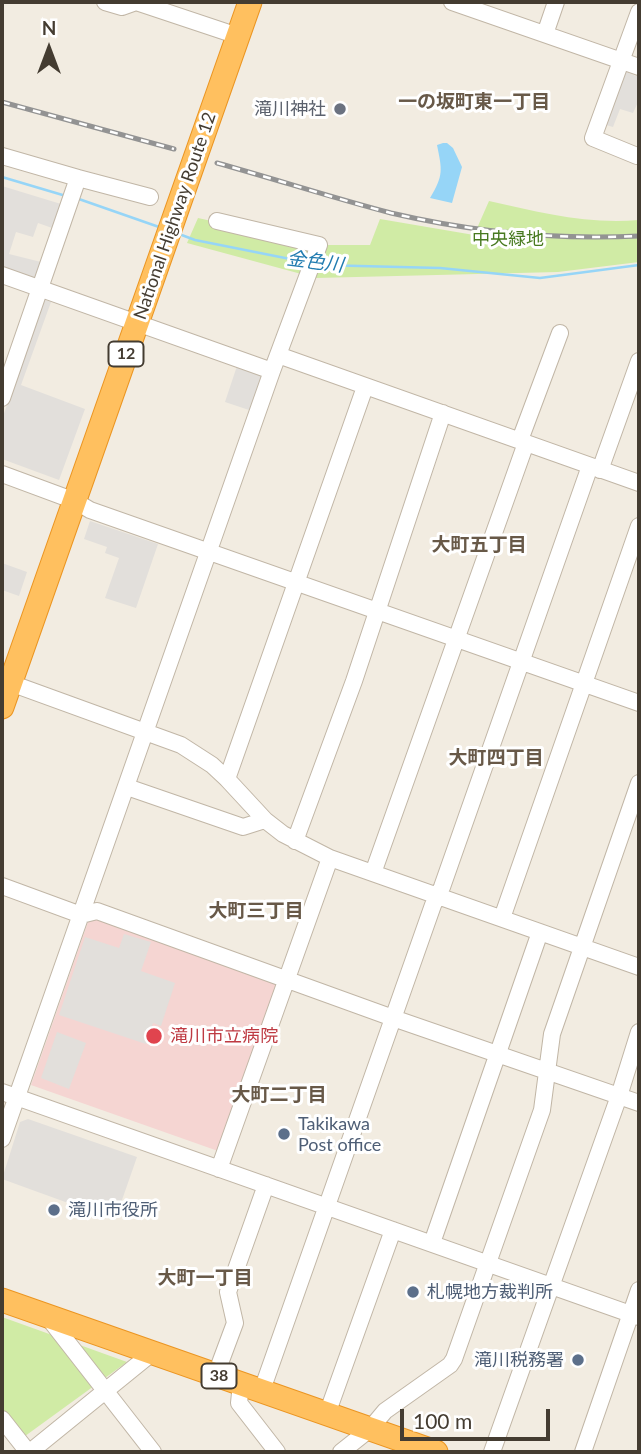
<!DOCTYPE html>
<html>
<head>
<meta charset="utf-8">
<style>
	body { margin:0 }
	#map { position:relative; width:641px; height:1454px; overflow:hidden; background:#f2ece1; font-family:Lato,sans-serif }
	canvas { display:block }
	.frame { position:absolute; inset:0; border:4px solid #443c31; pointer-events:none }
	.north { position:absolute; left:14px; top:14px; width:70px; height:70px; -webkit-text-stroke:5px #fff; paint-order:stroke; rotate:0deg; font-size:19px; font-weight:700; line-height:28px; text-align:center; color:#443c31 }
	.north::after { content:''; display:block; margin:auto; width:24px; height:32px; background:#443c31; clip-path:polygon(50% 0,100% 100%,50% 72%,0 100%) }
	.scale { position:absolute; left:400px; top:1409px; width:150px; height:32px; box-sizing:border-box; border:4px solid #443c31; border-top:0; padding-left:9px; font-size:21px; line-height:24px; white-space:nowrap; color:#443c31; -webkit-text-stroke:5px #fff; paint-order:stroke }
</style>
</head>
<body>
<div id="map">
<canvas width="641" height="1454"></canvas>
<div class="frame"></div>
<div class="north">N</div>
<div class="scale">100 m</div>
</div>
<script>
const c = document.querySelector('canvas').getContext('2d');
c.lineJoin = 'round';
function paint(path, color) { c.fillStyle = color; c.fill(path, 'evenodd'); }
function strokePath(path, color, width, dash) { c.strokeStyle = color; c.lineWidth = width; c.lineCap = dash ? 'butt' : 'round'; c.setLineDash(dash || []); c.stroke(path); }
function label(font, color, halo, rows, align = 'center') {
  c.font = font + ' Lato,"Noto Sans JP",sans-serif'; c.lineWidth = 6; c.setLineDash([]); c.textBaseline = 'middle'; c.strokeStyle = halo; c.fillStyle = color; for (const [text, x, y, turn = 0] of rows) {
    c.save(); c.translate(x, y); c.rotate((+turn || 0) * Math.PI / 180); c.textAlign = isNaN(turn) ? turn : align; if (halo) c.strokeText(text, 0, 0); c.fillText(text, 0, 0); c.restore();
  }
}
const medical = new Path2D(`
	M 94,917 L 274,983 L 277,987 L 218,1151 L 31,1085 L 89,919 Z`);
const green = new Path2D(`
	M 489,201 C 538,212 589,225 639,220 L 639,262 L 558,272 L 316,278 L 187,243 L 198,218 L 319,245 L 370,245 L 380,219 L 474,235 Z
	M 2,1317 L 127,1362 L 21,1439 L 2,1414 Z`);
const parking = new Path2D(`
	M 626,72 L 639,77 L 639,100 L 633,113 L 620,109 L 613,127 L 606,125 Z
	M 2,186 L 61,204 L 55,229 L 38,223 L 33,237 L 16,232 L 9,254 L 41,262 L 35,278 L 2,267 Z
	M 45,300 L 51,302 L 21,385 L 85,409 L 59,480 L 2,459 L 2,419 Z
	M 237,366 L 264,376 L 252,411 L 225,402 Z
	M 90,521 L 158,544 L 136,608 L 105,598 L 119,558 L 105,553 L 107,547 L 84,539 Z
	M 2,563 L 27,572 L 19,596 L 2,590 Z
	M 124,934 L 151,942 L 141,971 L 175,983 L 161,1026 L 153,1023 L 146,1044 L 59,1015 L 85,937 L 119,948 Z
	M 57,1032 L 86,1043 L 69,1089 L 41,1078 Z
	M 28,1119 L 137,1157 L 115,1220 L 2,1179 L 20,1122 Z`);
const water = new Path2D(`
	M 443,143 L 447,143 L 453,148 L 462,167 L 452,203 L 430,198 C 444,175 442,170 437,145 Z`);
const stream = new Path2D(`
	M 2,177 L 66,196
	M 76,198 L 159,227
	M 179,234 L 195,240 L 305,262
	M 319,265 L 440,268 L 540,278 L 639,265`);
const minor = new Path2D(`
	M 105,2 L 122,7 L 136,2 L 238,36
	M 452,2 L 639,67
	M 545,34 L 556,2
	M 2,156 L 78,178 L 2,398
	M 637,156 L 593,138 L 639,12
	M 78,178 L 150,197
	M 2,275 L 272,371
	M 278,355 L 639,483
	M 520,440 L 560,333
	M 600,470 L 639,361
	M 2,474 L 75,501 L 90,510 L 639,703
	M 2,680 L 181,745 L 212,765 L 227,779 L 265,820 L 283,834 L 330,858 L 639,967
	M 227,779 L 365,387
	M 127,787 L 243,827 L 265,820
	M 295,841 L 354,681 L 443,413
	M 373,873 L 526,443
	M 2,886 L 81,915 L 97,911 L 393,1018 L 639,1103
	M 502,918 L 639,526
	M 2,1092 L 639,1317
	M 2,1139 L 272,371 L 319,245 L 217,221
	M 219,1169 L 330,858
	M 432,1243 L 540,932
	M 47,1316 L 153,1452
	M 216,1374 L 235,1323 L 228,1292 L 266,1185
	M 241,1383 L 239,1403 L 277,1452
	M 262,1390 L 433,905 L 442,887 L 590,466
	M 327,1414 L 393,1230
	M 2,1419 L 28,1452
	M 30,1452 L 152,1353
	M 341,1452 L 370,1429 L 385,1411 L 450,1365 L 454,1359 L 542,1110 L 552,1034 L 639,783
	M 492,1452 L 619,1096 L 639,1032
	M 583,1452 L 639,1290`);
const highway = new Path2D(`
	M 2,707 L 250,2
	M 2,1300 L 436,1452`);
const rail = new Path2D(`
	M 2,102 L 174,149
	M 217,163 C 275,179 333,198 391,213 C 472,232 556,240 639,236`);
const markers = [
	[340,109,7,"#6b7280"],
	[154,1036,9,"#e0444e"],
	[284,1134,7,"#5c6f8a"],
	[54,1210,7,"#5c6f8a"],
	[413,1292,7,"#5c6f8a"],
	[578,1360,7,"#5c6f8a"]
];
const shields = [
	[126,354,35],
	[219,1376,35]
];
const shieldNames = [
	["12",126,354],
	["38",219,1376]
];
const worshipNames = [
	["滝川神社",326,109]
];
const streetNames = [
	["National Highway Route 12",175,216,-71]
];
const parkNames = [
	["中央緑地",508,239]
];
const healthNames = [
	["滝川市立病院",170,1036]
];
const serviceNames = [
	["Takikawa",298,1124],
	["Post office",298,1145],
	["滝川市役所",68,1210],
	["札幌地方裁判所",427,1292],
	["滝川税務署",564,1360,"right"]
];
const neighbourhoodNames = [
	["一の坂町東一丁目",474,102],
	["大町五丁目",479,545],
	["大町四丁目",496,758],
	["大町三丁目",256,911],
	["大町二丁目",279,1095],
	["大町一丁目",205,1278]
];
const waterNames = [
	["金色川",315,262,7]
];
paint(medical, '#f5d5d2');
paint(green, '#d0eba5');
paint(parking, '#e2dfdb');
paint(water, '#96d5f7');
strokePath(stream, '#96d5f7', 2.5);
strokePath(minor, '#c1b6a6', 18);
strokePath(highway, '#eb9522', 25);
strokePath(minor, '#fff', 16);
strokePath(highway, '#ffc05f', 23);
strokePath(rail, '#939393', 5);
strokePath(rail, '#fff', 2.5, [8]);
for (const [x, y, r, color] of markers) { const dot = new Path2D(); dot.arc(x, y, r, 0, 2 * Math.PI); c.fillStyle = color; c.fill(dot); strokePath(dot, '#fff', 2.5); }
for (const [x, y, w] of shields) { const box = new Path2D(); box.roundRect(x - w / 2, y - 12.5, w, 25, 5); c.fillStyle = '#fff'; c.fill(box); strokePath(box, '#443c31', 2); }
label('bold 16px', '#443c31', null, shieldNames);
label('18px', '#5b616d', '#fff', worshipNames, 'right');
label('18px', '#443c31', '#fff', streetNames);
label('18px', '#487a20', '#fff', parkNames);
label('18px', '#be3a42', '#fff', healthNames, 'left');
label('18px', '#4e5e75', '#fff', serviceNames, 'left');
label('bold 19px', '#685948', '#fff', neighbourhoodNames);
label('italic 19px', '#217cb0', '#fff', waterNames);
</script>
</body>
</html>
